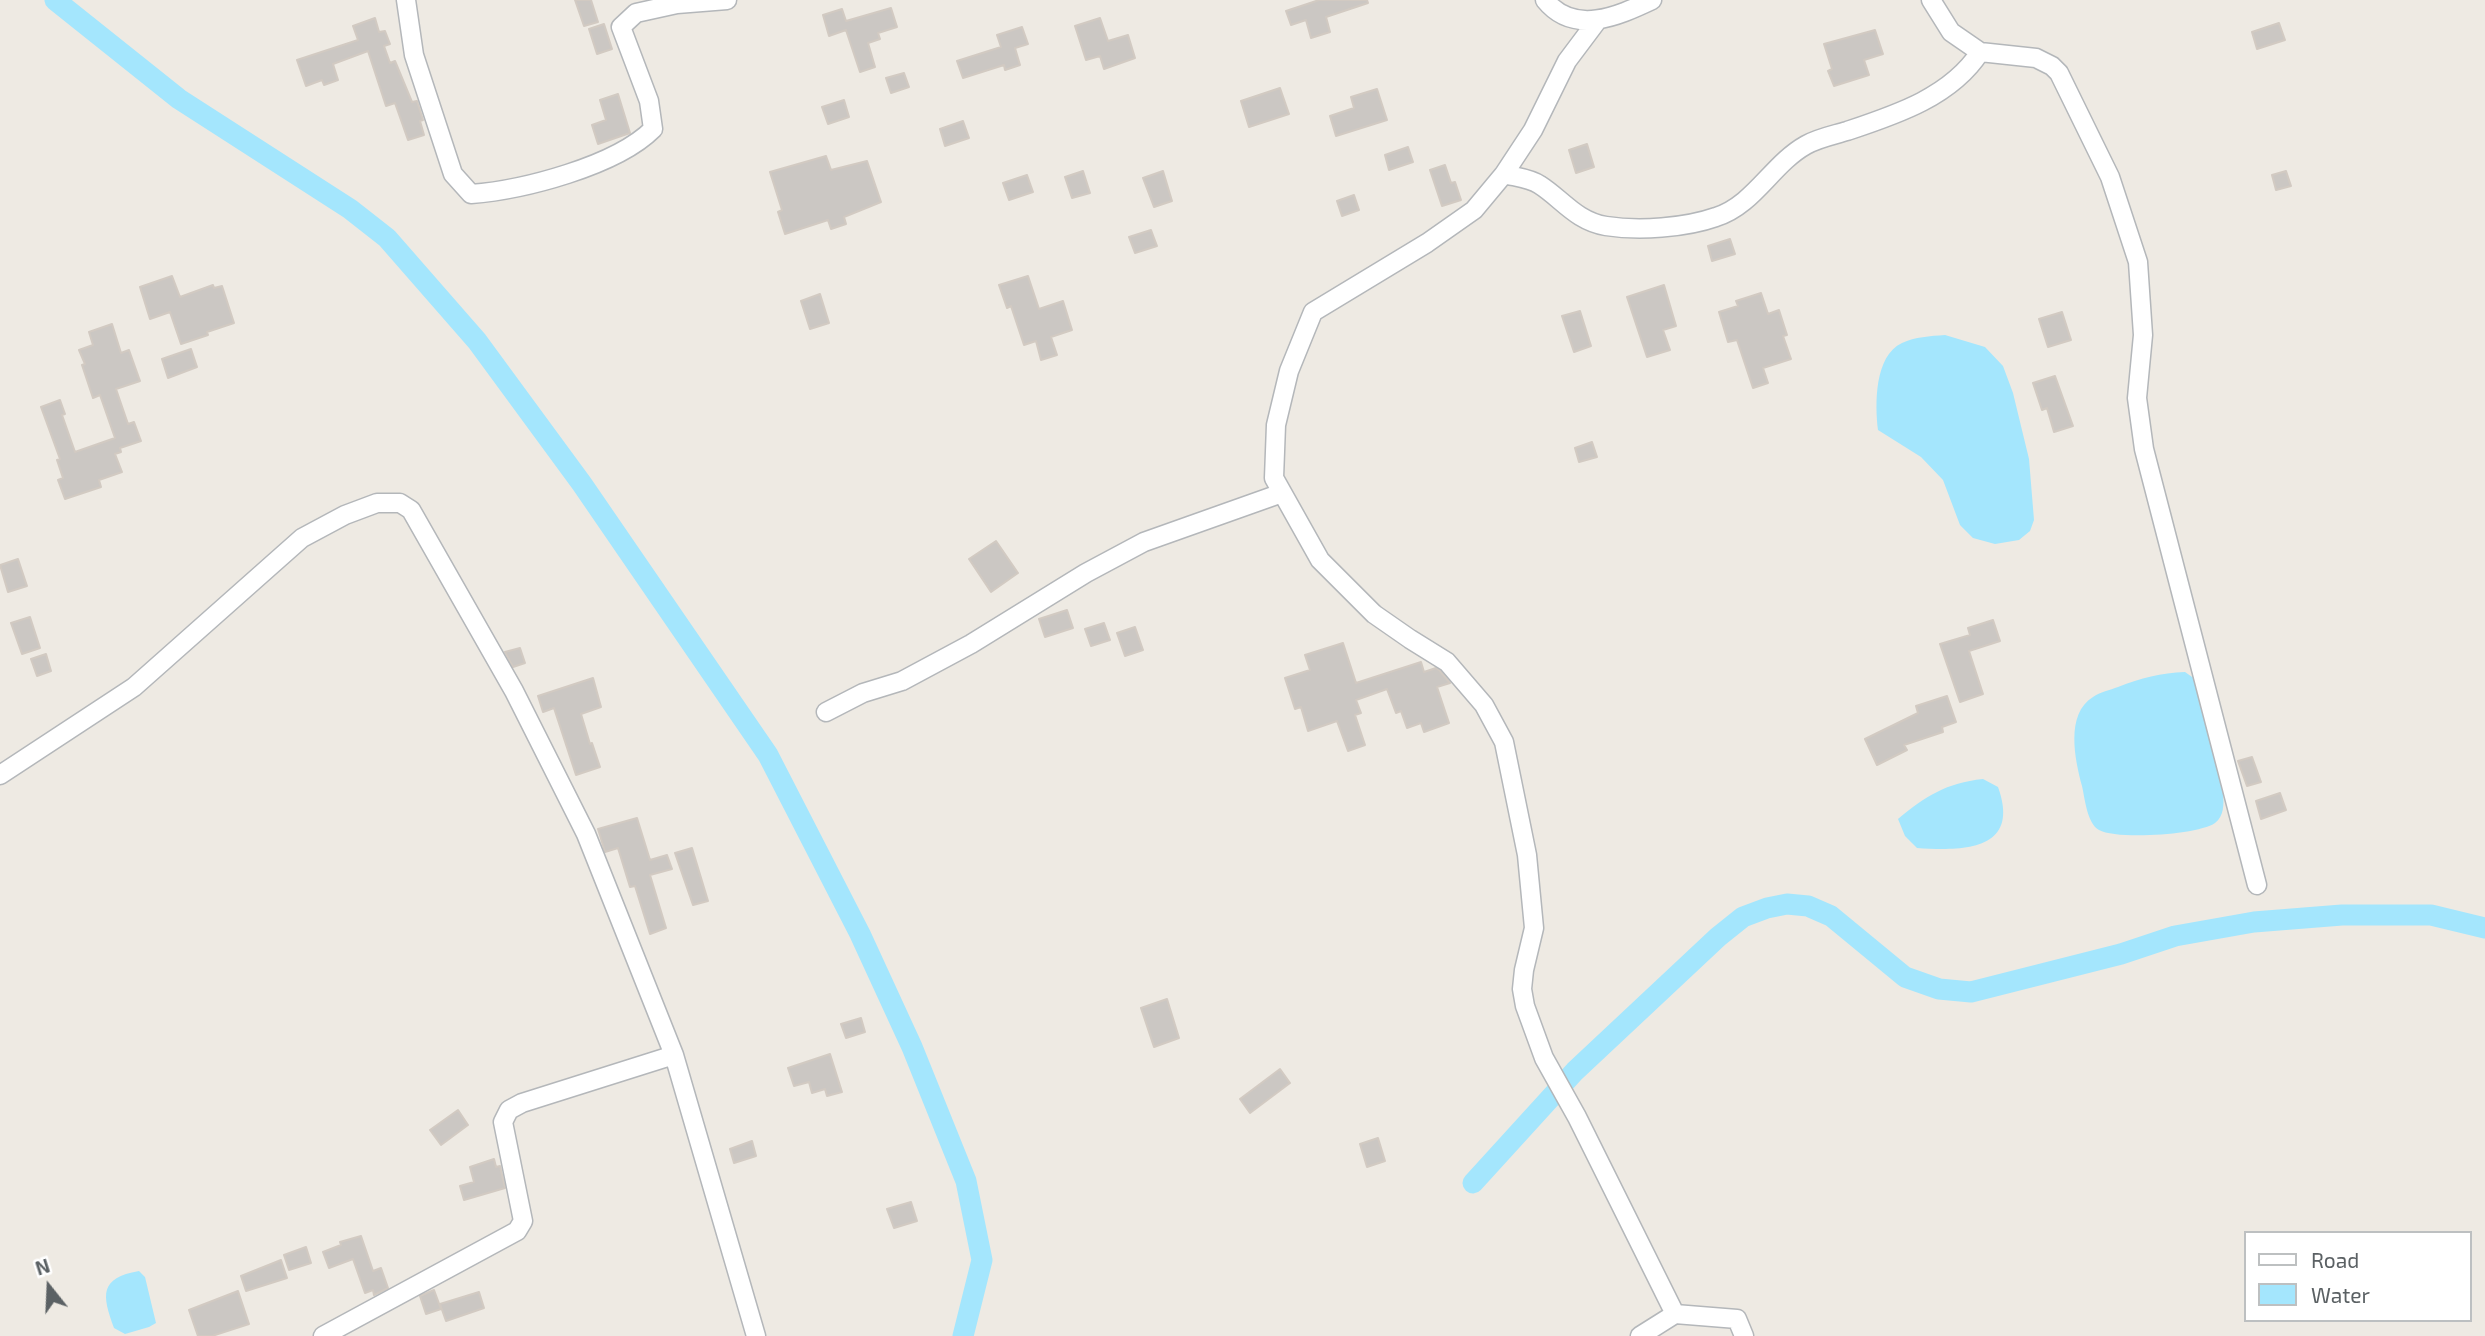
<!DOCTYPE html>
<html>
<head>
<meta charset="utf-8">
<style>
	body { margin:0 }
	#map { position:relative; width:2485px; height:1336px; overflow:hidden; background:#eeeae3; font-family:"Exo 2",sans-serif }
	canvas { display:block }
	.legend { position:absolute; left:2244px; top:1231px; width:228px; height:91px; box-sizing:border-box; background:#fff; border:2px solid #bdc0c1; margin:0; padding:9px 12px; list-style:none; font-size:21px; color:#5b6164 }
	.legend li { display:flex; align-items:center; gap:14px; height:35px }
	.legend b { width:35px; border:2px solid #bdc0c1 }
	.north { position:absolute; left:14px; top:1252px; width:70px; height:70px; -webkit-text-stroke:5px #fff; paint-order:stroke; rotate:342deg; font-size:19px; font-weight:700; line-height:28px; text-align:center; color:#5b6164 }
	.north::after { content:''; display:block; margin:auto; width:24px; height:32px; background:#5b6164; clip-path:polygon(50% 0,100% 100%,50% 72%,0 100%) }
</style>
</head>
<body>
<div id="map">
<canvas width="2485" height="1336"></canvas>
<ul class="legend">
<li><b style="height:9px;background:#fff"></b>Road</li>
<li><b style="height:19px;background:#a4e6fd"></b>Water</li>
</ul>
<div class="north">N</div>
</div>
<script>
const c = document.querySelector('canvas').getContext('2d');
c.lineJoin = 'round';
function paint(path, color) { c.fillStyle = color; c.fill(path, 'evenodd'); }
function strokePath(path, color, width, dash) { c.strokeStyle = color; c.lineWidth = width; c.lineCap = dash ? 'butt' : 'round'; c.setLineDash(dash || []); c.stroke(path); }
const water = new Path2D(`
	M 1945,335 L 1985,347 L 2003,366 L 2013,393 L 2029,459 L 2034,520 L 2030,531 L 2019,540 L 1995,544 L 1973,538 L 1960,525 L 1943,480 L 1921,457 L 1878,430 C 1875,405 1874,356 1902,343 C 1915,337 1930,336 1945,335 Z
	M 2185,672 L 2195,679 L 2223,794 C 2224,804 2224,816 2215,823 C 2198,835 2117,840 2099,830 C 2087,823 2085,799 2082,786 C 2075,760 2065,714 2093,697 C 2100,692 2110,690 2118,687 C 2141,678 2161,673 2185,672 Z
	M 1983,779 L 1998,787 C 2021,851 1963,851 1917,848 L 1905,836 L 1898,819 C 1926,796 1946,783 1983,779 Z
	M 139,1271 L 145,1277 L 156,1323 L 149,1327 L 125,1334 L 114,1328 C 102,1295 99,1278 139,1271 Z`);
const canal = new Path2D(`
	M 55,0 L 179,99 L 350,209 L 387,238 L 477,341 L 582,484 L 768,755 L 860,934 L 912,1047 L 966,1181 L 982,1260 L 963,1336
	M 1473,1183 L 1575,1071 L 1718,937 L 1743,917 L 1767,908 L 1787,904 L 1808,906 L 1831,916 L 1905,977 L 1939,989 L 1971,992 L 2121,954 L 2175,936 L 2254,922 L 2342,915 L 2431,915 L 2485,928`);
const building = new Path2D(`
	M 575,0 L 591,0 L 598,22 L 584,26 Z
	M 1319,0 L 1367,0 L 1368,3 L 1326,17 L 1330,32 L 1311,38 L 1306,20 L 1291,25 L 1286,11 Z
	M 891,8 L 897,27 L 878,33 L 880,39 L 868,43 L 875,67 L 860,72 L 846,30 L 829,36 L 823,15 L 842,9 L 846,21 Z
	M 375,18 L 379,32 L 385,31 L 390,44 L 384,46 L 390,63 L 395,61 L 412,102 L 417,101 L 423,120 L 420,121 L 424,135 L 408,140 L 395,103 L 386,106 L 368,51 L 333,64 L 338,80 L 324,85 L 322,80 L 306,86 L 297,60 L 358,40 L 353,26 Z
	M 1100,18 L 1108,41 L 1128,35 L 1135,58 L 1104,69 L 1100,56 L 1086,60 L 1075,26 Z
	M 2279,23 L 2285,40 L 2257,49 L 2252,32 Z
	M 604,24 L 612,49 L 597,54 L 589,29 Z
	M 1022,27 L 1028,44 L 1015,48 L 1020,65 L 1005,70 L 1004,65 L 963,78 L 957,61 L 1001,47 L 997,35 Z
	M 1875,30 L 1883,54 L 1864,60 L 1869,75 L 1834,86 L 1828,71 L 1832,69 L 1824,44 Z
	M 904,73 L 909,87 L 891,93 L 886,78 Z
	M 1280,88 L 1289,114 L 1249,127 L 1241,101 Z
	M 1377,89 L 1387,120 L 1336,136 L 1330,116 L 1354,108 L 1351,97 Z
	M 618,94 L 630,133 L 598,144 L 592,125 L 606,120 L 600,100 Z
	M 844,100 L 849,117 L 828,124 L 822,107 Z
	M 963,121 L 969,138 L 945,146 L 940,129 Z
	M 1587,144 L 1594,167 L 1576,173 L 1569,150 Z
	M 1408,147 L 1413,162 L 1389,170 L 1385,155 Z
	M 826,156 L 831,170 L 867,161 L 881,202 L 844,217 L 846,224 L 831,229 L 828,220 L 785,234 L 778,212 L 782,210 L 770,172 Z
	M 1445,165 L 1451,183 L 1455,182 L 1461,200 L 1442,206 L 1430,170 Z
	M 1083,171 L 1090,193 L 1072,198 L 1065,177 Z
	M 1163,171 L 1172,201 L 1154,207 L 1143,178 Z
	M 2286,171 L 2291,186 L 2276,190 L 2272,175 Z
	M 1027,175 L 1033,192 L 1009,200 L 1003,183 Z
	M 1354,195 L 1359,210 L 1342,216 L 1337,201 Z
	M 1151,230 L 1157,246 L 1135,253 L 1129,237 Z
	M 1730,239 L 1735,254 L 1712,261 L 1708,246 Z
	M 172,276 L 180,297 L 213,285 L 214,288 L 222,286 L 234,323 L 207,332 L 208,335 L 181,344 L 170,312 L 150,319 L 140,287 Z
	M 1028,276 L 1039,309 L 1063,301 L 1072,330 L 1051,337 L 1057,355 L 1041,360 L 1036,341 L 1024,345 L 1011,306 L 1007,308 L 999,285 Z
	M 1664,285 L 1676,326 L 1663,330 L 1670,350 L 1647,357 L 1627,297 Z
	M 1761,293 L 1768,314 L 1779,310 L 1787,335 L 1783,336 L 1791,359 L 1763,368 L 1768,383 L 1753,388 L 1737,340 L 1728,342 L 1719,312 L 1738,306 L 1736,301 Z
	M 820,294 L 829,323 L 810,329 L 801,301 Z
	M 1580,311 L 1591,346 L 1574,352 L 1562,316 Z
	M 2062,312 L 2071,340 L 2048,347 L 2039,319 Z
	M 112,324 L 121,353 L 129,350 L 140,381 L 116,389 L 128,424 L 134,422 L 141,441 L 120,448 L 121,452 L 115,454 L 122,472 L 99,480 L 101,487 L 65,499 L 58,480 L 63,478 L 57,460 L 60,459 L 41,407 L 60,400 L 65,414 L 62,415 L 75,452 L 115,438 L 100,395 L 93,398 L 82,365 L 85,364 L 79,350 L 93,345 L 89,332 Z
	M 191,349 L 197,367 L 168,378 L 162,359 Z
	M 2055,376 L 2073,426 L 2054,432 L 2047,408 L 2042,410 L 2033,383 Z
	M 1592,442 L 1597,457 L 1579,462 L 1575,448 Z
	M 996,541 L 1018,573 L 991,592 L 969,559 Z
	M 18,559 L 27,586 L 8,592 L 0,565 Z
	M 1067,610 L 1073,628 L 1045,637 L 1039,619 Z
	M 30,617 L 40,648 L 22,654 L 11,623 Z
	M 1993,620 L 2000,641 L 1969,651 L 1983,694 L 1960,702 L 1940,644 L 1970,635 L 1968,628 Z
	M 1104,623 L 1110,640 L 1091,646 L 1085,629 Z
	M 1135,627 L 1143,650 L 1125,656 L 1117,633 Z
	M 1343,643 L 1356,683 L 1421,662 L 1424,672 L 1436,668 L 1440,671 L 1450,683 L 1437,687 L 1449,723 L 1424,732 L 1421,723 L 1407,728 L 1401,711 L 1396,713 L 1387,689 L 1356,700 L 1361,713 L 1355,715 L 1365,745 L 1348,751 L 1337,721 L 1308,731 L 1301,707 L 1295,709 L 1285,678 L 1310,670 L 1305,655 Z
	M 520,648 L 525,663 L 513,667 L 505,652 Z
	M 46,654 L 51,671 L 37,676 L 31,659 Z
	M 593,678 L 601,707 L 581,714 L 590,744 L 592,743 L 600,767 L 576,775 L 554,708 L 543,712 L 538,696 Z
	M 1947,696 L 1956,722 L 1942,727 L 1943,732 L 1904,745 L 1907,750 L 1877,765 L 1865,739 L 1918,713 L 1916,706 Z
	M 2252,757 L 2261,782 L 2247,786 L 2238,761 Z
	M 2280,793 L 2286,810 L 2261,819 L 2256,801 Z
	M 637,818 L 650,860 L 667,855 L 672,869 L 650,875 L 666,928 L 650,934 L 635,886 L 630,887 L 618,848 L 605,852 L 598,829 Z
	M 692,848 L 708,901 L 693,905 L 675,853 Z
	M 1167,999 L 1179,1038 L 1154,1047 L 1141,1008 Z
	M 861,1018 L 865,1032 L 846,1038 L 841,1024 Z
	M 830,1054 L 842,1092 L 827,1096 L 825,1089 L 812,1093 L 809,1082 L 794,1086 L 788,1068 Z
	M 1280,1069 L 1290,1083 L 1250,1113 L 1240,1099 Z
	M 458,1110 L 468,1125 L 441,1145 L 430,1130 Z
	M 1378,1138 L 1385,1161 L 1367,1167 L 1360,1144 Z
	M 752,1141 L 756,1156 L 734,1163 L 730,1149 Z
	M 494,1159 L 496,1167 L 500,1166 L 505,1188 L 464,1200 L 460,1186 L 474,1182 L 470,1167 Z
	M 911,1202 L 917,1221 L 894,1228 L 887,1209 Z
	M 361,1236 L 373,1271 L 381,1268 L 388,1288 L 374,1295 L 373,1290 L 365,1293 L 353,1259 L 329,1268 L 323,1252 L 341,1245 L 340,1242 Z
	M 306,1247 L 311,1263 L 289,1270 L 284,1255 Z
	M 281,1260 L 287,1278 L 246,1291 L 241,1276 Z
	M 434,1290 L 441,1309 L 426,1314 L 420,1296 Z
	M 238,1291 L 249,1324 L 212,1336 L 198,1336 L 189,1310 Z
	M 479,1292 L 484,1308 L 446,1321 L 440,1304 Z`);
const minor = new Path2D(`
	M 406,0 L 414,55 L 453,174 L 471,194 C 523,190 616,166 653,129 L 649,101 L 621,27 L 636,13 L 677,4 L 727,0
	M 1545,0 C 1574,36 1618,16 1652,0
	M 1931,0 L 1951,32 L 1980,52 L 2036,58 L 2052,66 L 2059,73 L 2110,177 L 2138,262 L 2143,335 L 2137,398 L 2144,449 L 2257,885
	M 1597,21 L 1567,61 L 1533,130 L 1504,174 L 1474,210 L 1427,243 L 1313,312 L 1289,371 L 1276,425 L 1274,478 L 1320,560 L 1374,614 L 1410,639 L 1447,662 L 1484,705 L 1504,742 L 1527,855 L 1534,928 L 1524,970 L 1522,989 L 1525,1006 L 1544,1058 L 1577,1117 L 1675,1314
	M 1504,174 C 1515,177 1530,178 1540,185 C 1562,199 1576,221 1606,226 C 1639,231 1685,228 1716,217 C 1754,205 1772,164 1806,145 C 1818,138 1834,135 1847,131 C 1895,115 1951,97 1980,52
	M 826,712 L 863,693 L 902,681 L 971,644 L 1086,573 L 1144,542 L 1282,493
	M 0,775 L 134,687 L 302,538 L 345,515 L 377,503 L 400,503 L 411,510 L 514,691 L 586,834 L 674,1055 L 756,1336
	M 323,1336 L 517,1231 L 523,1221 L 503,1122 L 509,1110 L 522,1103 L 674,1055
	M 1640,1336 L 1675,1314 L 1737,1319 L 1744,1336`);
paint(water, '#a4e6fd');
strokePath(canal, '#a4e6fd', 21);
paint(building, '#cbc7c3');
strokePath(building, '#d2cac2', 2);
strokePath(minor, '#b4b7ba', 21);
strokePath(minor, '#fff', 18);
</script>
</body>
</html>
